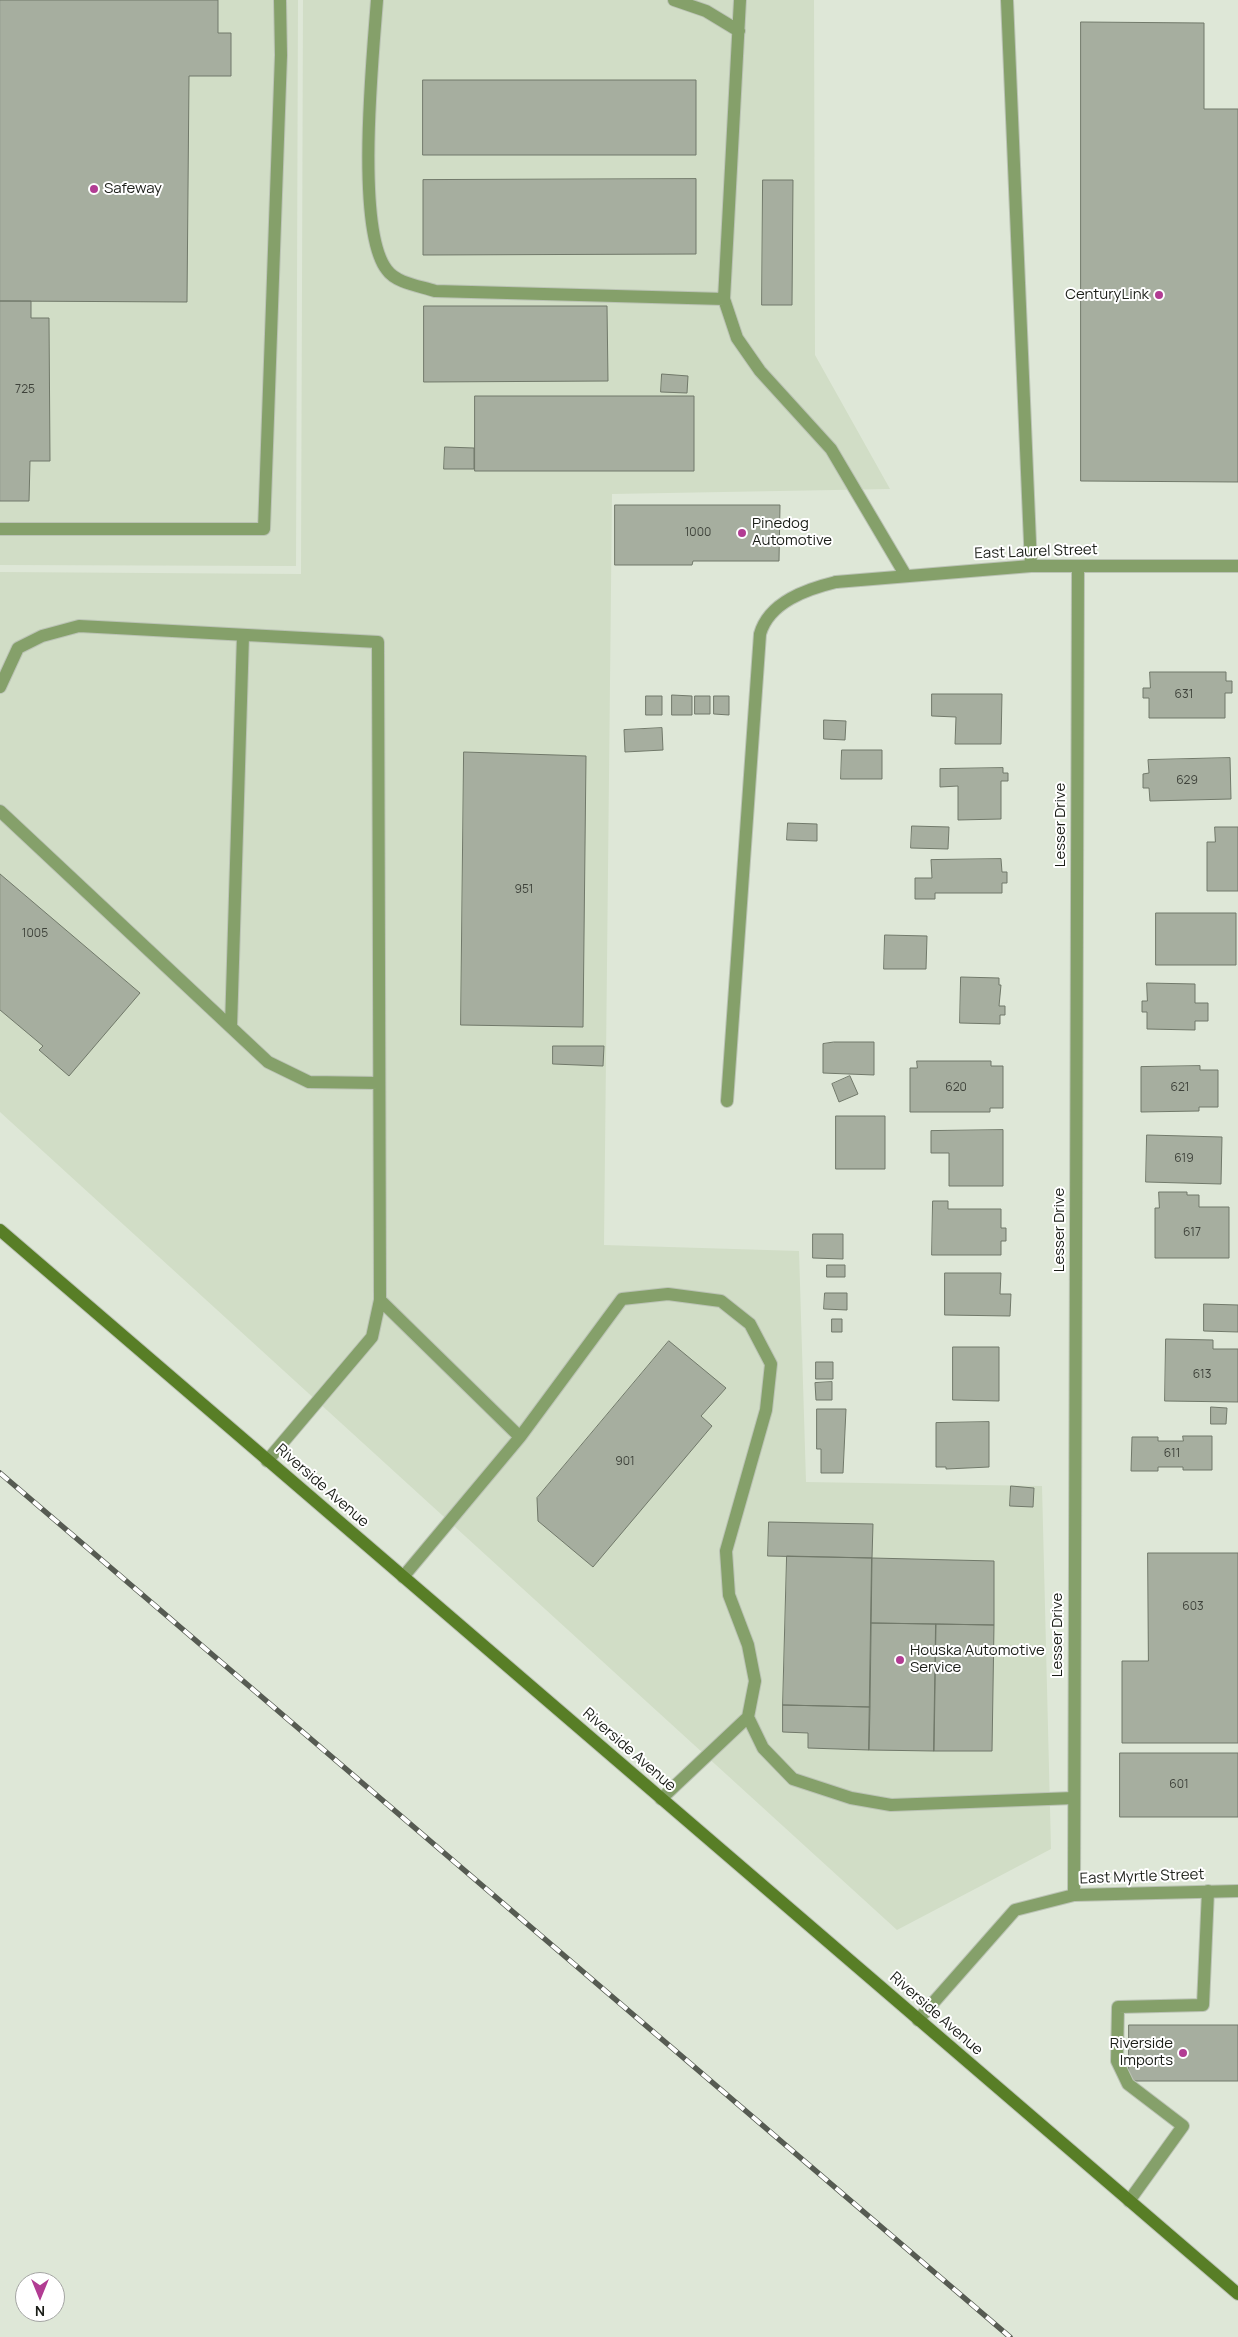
<!DOCTYPE html>
<html>
<head>
<meta charset="utf-8">
<style>
	body { margin:0 }
	#map { position:relative; width:1238px; height:2337px; overflow:hidden; background:#dee7d7; font-family:Manrope,sans-serif }
	canvas { display:block }
	.north { position:absolute; left:15px; top:2272px; width:50px; height:50px; box-sizing:border-box; background:#fff; border:1px solid #a4a5a3; border-radius:50%; rotate:180deg; font-size:14px; font-weight:700; line-height:20px; text-align:center; color:#1b1e18 }
	.north::after { content:''; display:block; margin:auto; width:18px; height:22px; background:#b23c93; clip-path:polygon(50% 0,100% 100%,50% 72%,0 100%) }
</style>
</head>
<body>
<div id="map">
<canvas width="1238" height="2337"></canvas>
<div class="north">N</div>
</div>
<script>
const c = document.querySelector('canvas').getContext('2d');
c.lineJoin = 'round';
function paint(path, color) { c.fillStyle = color; c.fill(path, 'evenodd'); }
function strokePath(path, color, width, dash) { c.strokeStyle = color; c.lineWidth = width; c.lineCap = dash ? 'butt' : 'round'; c.setLineDash(dash || []); c.stroke(path); }
function label(font, color, halo, rows, align = 'center') {
  c.font = font + ' Manrope,sans-serif'; c.lineWidth = 4; c.setLineDash([]); c.textBaseline = 'middle'; c.strokeStyle = halo; c.fillStyle = color; for (const [text, x, y, turn = 0] of rows) {
    c.save(); c.translate(x, y); c.rotate((+turn || 0) * Math.PI / 180); c.textAlign = isNaN(turn) ? turn : align; if (halo) c.strokeText(text, 0, 0); c.fillText(text, 0, 0); c.restore();
  }
}
const built = new Path2D(`
	M 0,0 L 298,0 L 296,566 L 0,565 Z
	M 303,0 L 814,0 L 815,355 L 890,489 L 612,494 L 604,1245 L 799,1251 L 806,1482 L 1042,1486 L 1051,1849 L 897,1930 L 0,1112 L 0,572 L 301,574 Z`);
const building = new Path2D(`
	M 0,0 L 218,0 L 218,33 L 231,33 L 231,76 L 189,76 L 187,302 L 0,301 Z
	M 1081,22 L 1204,23 L 1204,109 L 1238,109 L 1238,482 L 1081,481 Z
	M 423,80 L 696,80 L 696,155 L 423,155 Z
	M 696,179 L 696,254 L 423,255 L 423,180 Z
	M 763,180 L 793,180 L 792,305 L 762,305 Z
	M 0,301 L 31,301 L 31,318 L 49,318 L 50,461 L 30,461 L 29,501 L 0,501 Z
	M 424,306 L 607,306 L 608,381 L 424,382 Z
	M 662,374 L 688,376 L 687,393 L 661,392 Z
	M 475,396 L 694,396 L 694,471 L 475,471 Z
	M 445,447 L 474,448 L 474,469 L 444,469 Z
	M 615,505 L 780,505 L 779,561 L 693,561 L 692,565 L 615,565 Z
	M 1150,672 L 1226,672 L 1226,681 L 1232,681 L 1232,693 L 1225,693 L 1225,718 L 1149,718 L 1149,698 L 1143,698 L 1143,688 L 1150,688 Z
	M 932,694 L 1002,694 L 1001,744 L 955,744 L 956,717 L 932,716 Z
	M 672,695 L 692,696 L 692,715 L 672,715 Z
	M 646,696 L 662,696 L 662,715 L 646,715 Z
	M 695,696 L 710,696 L 710,714 L 695,714 Z
	M 714,696 L 729,696 L 729,715 L 714,714 Z
	M 824,720 L 846,721 L 845,740 L 824,739 Z
	M 662,728 L 663,750 L 625,752 L 624,730 Z
	M 842,750 L 882,750 L 882,779 L 841,779 Z
	M 464,752 L 586,756 L 583,1027 L 461,1025 Z
	M 1230,758 L 1231,799 L 1150,801 L 1149,788 L 1143,788 L 1143,774 L 1149,773 L 1148,760 Z
	M 1003,768 L 1003,773 L 1008,773 L 1008,781 L 1001,781 L 1001,819 L 958,820 L 958,786 L 940,787 L 940,769 Z
	M 788,823 L 817,824 L 817,841 L 787,840 Z
	M 912,826 L 949,827 L 948,849 L 911,848 Z
	M 1215,827 L 1238,827 L 1238,891 L 1207,891 L 1207,842 L 1215,842 Z
	M 1001,859 L 1002,872 L 1007,872 L 1007,883 L 1002,883 L 1002,893 L 935,893 L 935,899 L 915,899 L 915,878 L 932,878 L 931,860 Z
	M 0,874 L 140,993 L 69,1076 L 39,1050 L 43,1046 L 0,1010 Z
	M 1156,913 L 1236,913 L 1236,965 L 1156,965 Z
	M 885,935 L 927,936 L 926,969 L 884,969 Z
	M 961,977 L 999,978 L 999,985 L 1001,985 L 999,1006 L 1005,1006 L 1005,1015 L 1000,1015 L 1000,1024 L 960,1023 Z
	M 1147,983 L 1195,984 L 1195,1003 L 1208,1003 L 1208,1021 L 1195,1021 L 1195,1030 L 1147,1029 L 1147,1012 L 1142,1012 L 1142,1001 L 1147,1001 Z
	M 834,1042 L 874,1042 L 874,1075 L 823,1073 L 823,1044 Z
	M 553,1046 L 604,1046 L 603,1066 L 553,1064 Z
	M 917,1061 L 991,1061 L 991,1066 L 1003,1066 L 1003,1108 L 990,1108 L 990,1112 L 910,1112 L 910,1068 L 917,1068 Z
	M 1200,1066 L 1200,1070 L 1218,1070 L 1218,1107 L 1199,1107 L 1199,1111 L 1141,1112 L 1141,1067 Z
	M 850,1076 L 858,1094 L 839,1102 L 832,1084 Z
	M 836,1116 L 885,1116 L 885,1169 L 836,1169 Z
	M 1003,1130 L 1003,1186 L 949,1186 L 949,1153 L 931,1153 L 931,1131 Z
	M 1147,1135 L 1222,1137 L 1221,1184 L 1146,1182 Z
	M 1159,1192 L 1187,1192 L 1187,1195 L 1199,1195 L 1199,1207 L 1229,1207 L 1229,1258 L 1155,1258 L 1155,1208 L 1159,1208 Z
	M 933,1201 L 948,1201 L 948,1209 L 1001,1209 L 1001,1228 L 1006,1228 L 1006,1241 L 1001,1241 L 1001,1255 L 932,1255 Z
	M 813,1234 L 843,1234 L 843,1259 L 813,1258 Z
	M 827,1265 L 845,1265 L 845,1277 L 827,1277 Z
	M 945,1273 L 1001,1273 L 1000,1294 L 1011,1294 L 1010,1316 L 945,1315 Z
	M 825,1293 L 847,1293 L 847,1310 L 824,1309 Z
	M 1204,1304 L 1238,1305 L 1238,1332 L 1204,1331 Z
	M 832,1319 L 842,1319 L 842,1332 L 832,1332 Z
	M 1166,1339 L 1213,1340 L 1213,1349 L 1238,1349 L 1238,1402 L 1165,1401 Z
	M 669,1341 L 726,1388 L 701,1416 L 712,1426 L 593,1567 L 538,1521 L 537,1498 Z
	M 953,1347 L 999,1347 L 999,1401 L 953,1400 Z
	M 816,1362 L 833,1362 L 833,1379 L 816,1379 Z
	M 832,1382 L 832,1400 L 816,1400 L 815,1383 Z
	M 1211,1407 L 1227,1408 L 1226,1424 L 1211,1424 Z
	M 817,1409 L 846,1409 L 843,1473 L 821,1473 L 821,1449 L 817,1449 Z
	M 989,1422 L 989,1467 L 946,1469 L 946,1467 L 936,1467 L 936,1423 Z
	M 1183,1436 L 1212,1436 L 1212,1470 L 1183,1470 L 1183,1467 L 1158,1467 L 1158,1471 L 1131,1471 L 1132,1437 L 1158,1437 L 1158,1441 L 1183,1441 Z
	M 1011,1486 L 1034,1488 L 1033,1507 L 1010,1506 Z
	M 769,1522 L 873,1524 L 872,1558 L 768,1556 Z
	M 1148,1553 L 1238,1553 L 1238,1743 L 1122,1743 L 1122,1661 L 1148,1661 Z
	M 787,1556 L 872,1558 L 870,1707 L 783,1705 Z
	M 872,1558 L 994,1561 L 994,1625 L 871,1623 Z
	M 871,1623 L 936,1624 L 934,1751 L 869,1750 Z
	M 936,1624 L 994,1625 L 992,1751 L 934,1751 Z
	M 783,1705 L 870,1707 L 869,1750 L 808,1748 L 808,1733 L 783,1732 Z
	M 1120,1753 L 1238,1753 L 1238,1817 L 1120,1817 Z
	M 1129,2025 L 1238,2025 L 1238,2081 L 1129,2081 Z`);
const lane = new Path2D(`
	M 377,0 C 373,54 355,230 387,270 C 396,283 420,286 435,291 L 724,299
	M 674,0 L 706,11 L 739,31
	M 740,0 L 724,299 L 737,338 L 760,371 L 831,449 L 906,576
	M 1007,0 L 1031,566
	M 0,529 L 264,529 L 281,55 L 280,0
	M 0,687 L 18,648 L 42,636 L 79,626 L 378,642 L 380,1300 L 372,1337 L 267,1461
	M 0,811 L 268,1062 L 309,1082 L 379,1083
	M 231,1027 L 243,635
	M 727,1101 L 760,634 C 769,602 807,589 836,582
	M 380,1300 L 520,1437 L 403,1577
	M 520,1437 L 622,1299 L 668,1294 L 721,1301 L 750,1324 L 771,1364 L 766,1410 L 726,1551 L 729,1595 L 748,1645 L 755,1681 L 748,1717 L 661,1799
	M 748,1717 L 763,1748 L 793,1779 L 851,1798 L 891,1805 L 1074,1798
	M 1129,2201 L 1183,2126 L 1128,2084 L 1117,2061 L 1118,2007 L 1203,2005 L 1208,1891`);
const street = new Path2D(`
	M 836,582 L 1031,566 L 1238,566
	M 1074,1895 L 1078,566
	M 918,2020 L 1015,1910 L 1074,1895 L 1238,1891`);
const secondary = new Path2D(`
	M 0,1230 L 1238,2294`);
const rail = new Path2D(`
	M 0,1473 L 1010,2337`);
const markers = [
	[94,189,5,"#b23c93"],
	[1159,295,5,"#b23c93"],
	[742,533,5,"#b23c93"],
	[900,1660,5,"#b23c93"],
	[1183,2053,5,"#b23c93"]
];
const numberNames = [
	["725",25,390],
	["1000",698,533],
	["631",1184,695],
	["629",1187,781],
	["951",524,890],
	["1005",35,934],
	["620",956,1088],
	["621",1180,1088],
	["619",1184,1159],
	["617",1192,1233],
	["613",1202,1375],
	["611",1172,1454],
	["901",625,1462],
	["603",1193,1607],
	["601",1179,1785]
];
const poiNames = [
	["Safeway",104,189],
	["CenturyLink",1149,295,"right"],
	["Pinedog",752,524],
	["Automotive",752,541],
	["Houska Automotive",910,1651],
	["Service",910,1668],
	["Riverside",1173,2044,"right"],
	["Imports",1173,2061,"right"]
];
const streetNames = [
	["East Laurel Street",1036,552,-2],
	["Lesser Drive",1061,825,-90],
	["Lesser Drive",1060,1230,-90],
	["Riverside Avenue",322,1486,41],
	["Lesser Drive",1058,1635,-90],
	["Riverside Avenue",629,1750,41],
	["East Myrtle Street",1142,1877,-2],
	["Riverside Avenue",936,2014,41]
];
paint(built, '#d1ddc6');
paint(building, '#a6ae9f');
strokePath(building, '#71796a', 1);
strokePath(lane, '#bbc3b5', 14);
strokePath(street, '#bbc3b5', 14);
strokePath(secondary, '#bbc3b5', 14);
strokePath(lane, '#85a06a', 12);
strokePath(street, '#85a06a', 12);
strokePath(secondary, '#587e26', 12);
strokePath(rail, '#565b52', 5.5);
strokePath(rail, '#fff', 4, [11]);
for (const [x, y, r, color] of markers) { const dot = new Path2D(); dot.arc(x, y, r, 0, 2 * Math.PI); c.fillStyle = color; c.fill(dot); strokePath(dot, '#fff', 2); }
label('12px', '#3e423a', null, numberNames);
label('15px', '#1b1e18', '#fff', poiNames, 'left');
label('15px', '#1b1e18', '#fff', streetNames);
</script>
</body>
</html>
